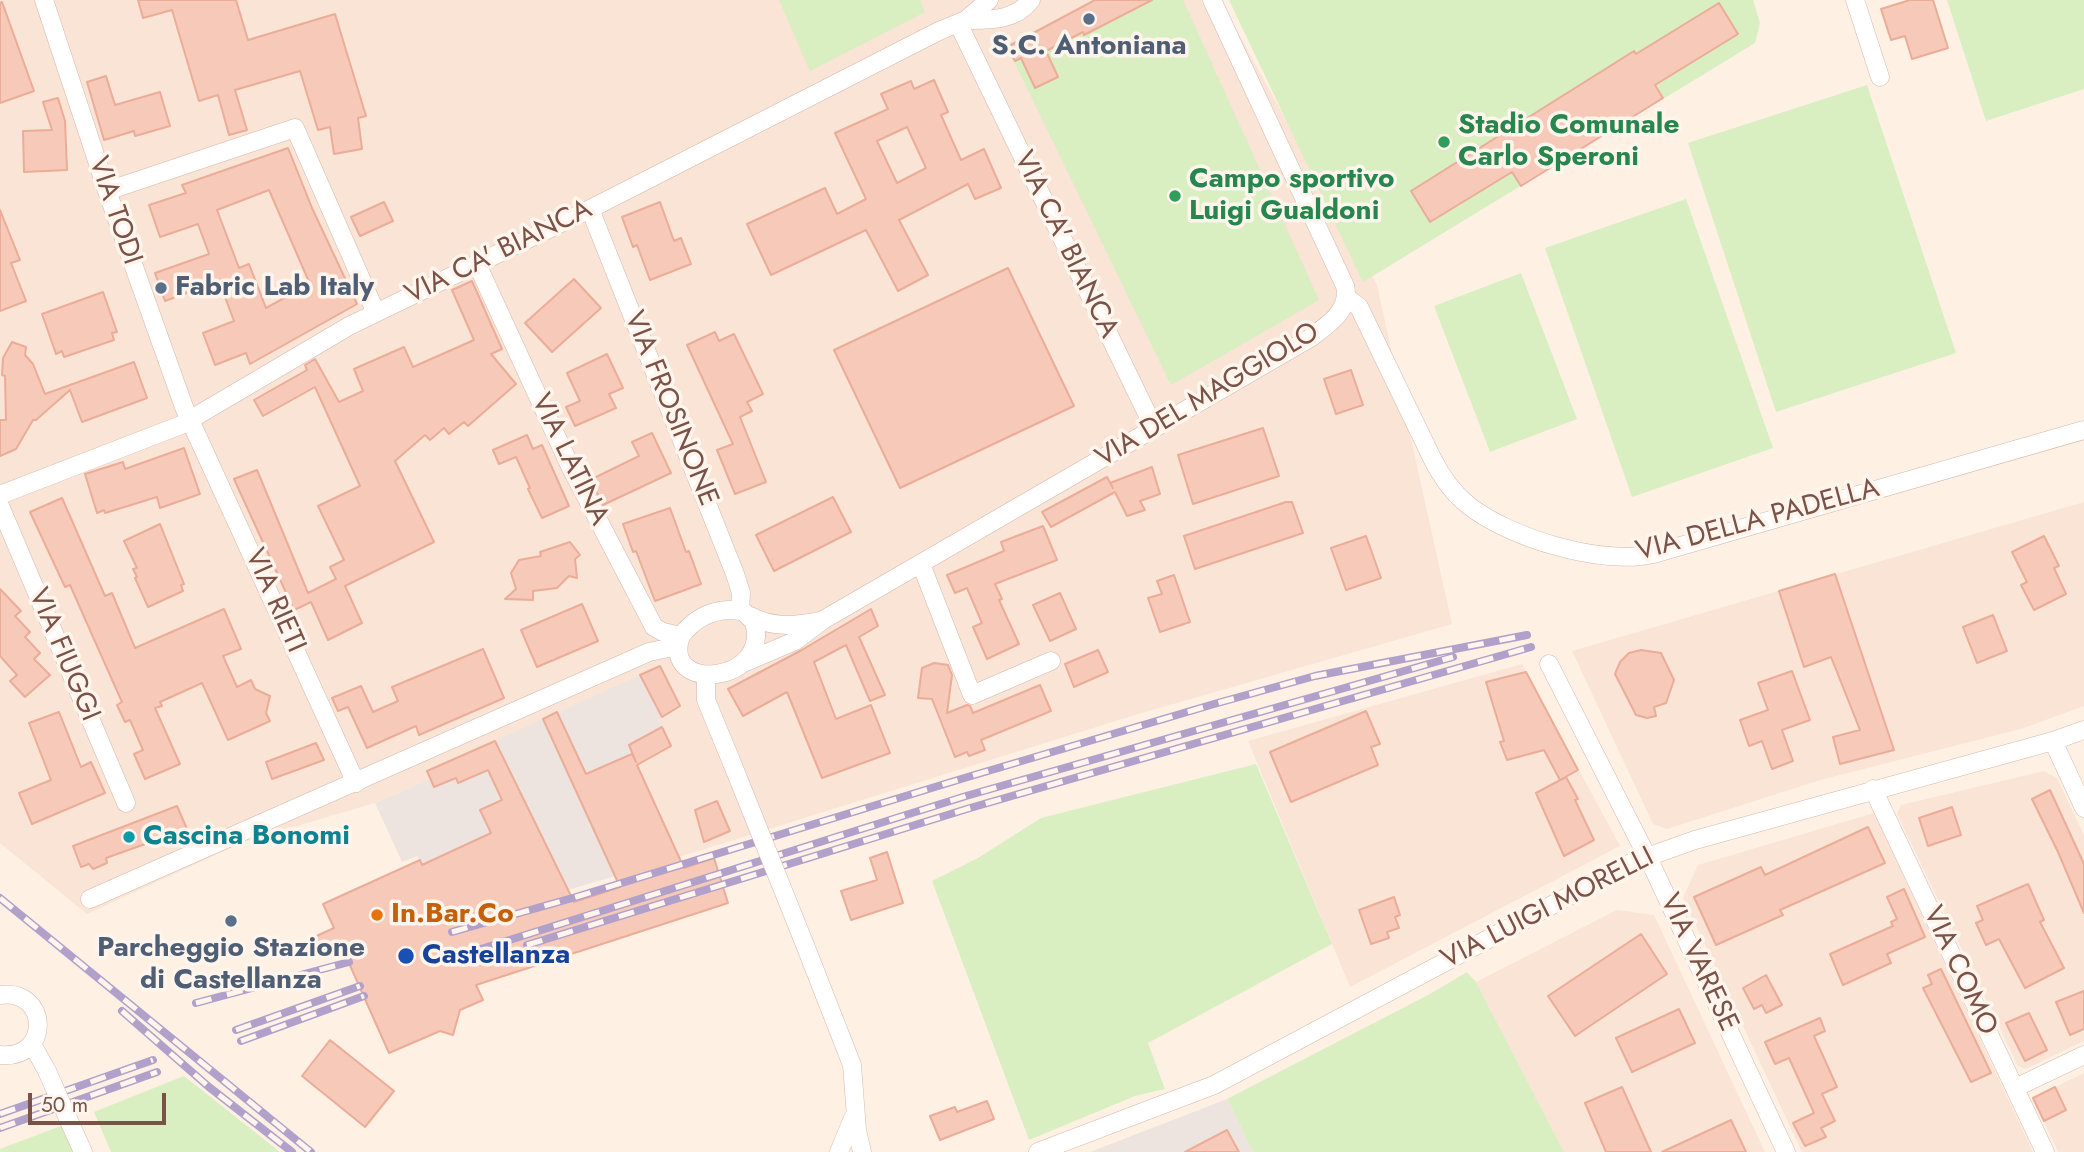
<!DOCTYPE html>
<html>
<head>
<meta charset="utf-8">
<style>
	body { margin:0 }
	#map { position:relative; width:2084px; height:1152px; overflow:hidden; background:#fef1e4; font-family:Jost,sans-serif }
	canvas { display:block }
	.scale { position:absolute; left:28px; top:1093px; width:138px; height:32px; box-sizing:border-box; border:4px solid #7a5247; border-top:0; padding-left:9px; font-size:21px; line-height:24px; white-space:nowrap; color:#7a5247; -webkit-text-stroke:5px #fff5ed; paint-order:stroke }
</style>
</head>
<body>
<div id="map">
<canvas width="2084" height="1152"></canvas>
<div class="scale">50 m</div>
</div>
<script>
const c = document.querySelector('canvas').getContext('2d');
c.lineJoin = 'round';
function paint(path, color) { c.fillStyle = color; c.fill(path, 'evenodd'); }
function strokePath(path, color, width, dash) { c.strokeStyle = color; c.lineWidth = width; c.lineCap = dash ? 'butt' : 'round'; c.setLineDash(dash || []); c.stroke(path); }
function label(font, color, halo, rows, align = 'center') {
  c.font = font + ' Jost,sans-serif'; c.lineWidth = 7; c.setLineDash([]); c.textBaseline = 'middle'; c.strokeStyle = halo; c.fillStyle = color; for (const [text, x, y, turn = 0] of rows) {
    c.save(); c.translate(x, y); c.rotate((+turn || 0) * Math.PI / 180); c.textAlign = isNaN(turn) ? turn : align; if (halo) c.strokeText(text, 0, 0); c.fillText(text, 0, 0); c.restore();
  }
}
const residential = new Path2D(`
	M 0,0 L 1220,0 L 1377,285 L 1452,624 L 1135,715 L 679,857 L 637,765 L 671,746 L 657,719 L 496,741 L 502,757 L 458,783 L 455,778 L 434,787 L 430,779 L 375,803 L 246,841 L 87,914 L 0,843 Z
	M 2084,502 L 2084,706 L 2021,729 L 1824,779 L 1667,829 L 1653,824 L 1572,651 Z
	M 1522,664 L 1620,846 L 1350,987 L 1248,741 Z
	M 2044,771 L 2057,778 L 2084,835 L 2084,1041 L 2026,1069 L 2018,1066 L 1897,814 L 1901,805 Z
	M 1874,813 L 2033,1152 L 1802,1152 L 1683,898 L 1698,865 Z
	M 1617,910 L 1654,915 L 1765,1152 L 1564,1152 L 1476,982 Z
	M 2084,1073 L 2084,1152 L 2058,1152 L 2033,1098 Z`);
const industrial = new Path2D(`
	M 660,666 L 680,706 L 658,719 L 671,746 L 637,765 L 679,857 L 568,890 L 438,900 L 417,856 L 402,862 L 375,803 L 430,779 L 435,787 L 456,778 L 458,783 L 502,757 L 495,741 Z
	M 1227,1099 L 1253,1152 L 1090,1152 Z`);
const green = new Path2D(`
	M 779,0 L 920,0 L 925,12 L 810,71 Z
	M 1095,0 L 1183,0 L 1319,300 L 1171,385 L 1007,47 Z
	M 1229,0 L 1753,0 L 1760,23 L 1755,43 L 1363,282 Z
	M 1947,0 L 2084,0 L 2084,89 L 1986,121 Z
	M 1867,85 L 1956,353 L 1776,412 L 1688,143 Z
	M 1686,199 L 1773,448 L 1632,497 L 1545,248 Z
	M 1521,273 L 1577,419 L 1490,452 L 1434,306 Z
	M 1256,764 L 1332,944 L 1148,1043 L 1165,1089 L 1135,1096 L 1029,1140 L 932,881 L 978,858 L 1041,818 Z
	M 1467,972 L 1476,982 L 1564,1152 L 1253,1152 L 1227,1099 L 1428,995 Z
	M 184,1076 L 280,1152 L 111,1152 L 94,1112 Z
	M 61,1126 L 73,1152 L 0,1152 L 0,1149 Z`);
const building = new Path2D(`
	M 138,0 L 236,0 L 248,40 L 335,14 L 366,116 L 358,118 L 362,149 L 334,154 L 330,127 L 318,130 L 300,71 L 235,90 L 247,130 L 229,135 L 218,95 L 199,101 L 172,10 L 143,18 Z
	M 1095,0 L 1152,0 L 1084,35 L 1083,32 L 1046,51 L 1058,77 L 1035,88 L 1021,58 L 1015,61 L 1007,47 Z
	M 1910,0 L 1933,0 L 1948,48 L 1912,59 L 1905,36 L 1891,40 L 1881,9 Z
	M 2,2 L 34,91 L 0,103 L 0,3 Z
	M 1719,3 L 1738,34 L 1655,85 L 1663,98 L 1521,186 L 1512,172 L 1430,222 L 1411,191 L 1634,51 L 1636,54 Z
	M 106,76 L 115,105 L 160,92 L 170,126 L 135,136 L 134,131 L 104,140 L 87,82 Z
	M 934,80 L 948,112 L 941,115 L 961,160 L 984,149 L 1001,188 L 975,199 L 968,184 L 899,220 L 928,275 L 898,291 L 866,230 L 771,275 L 747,224 L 825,188 L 837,214 L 866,199 L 835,133 L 888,109 L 881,94 L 911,81 L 914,89 ZM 907,127 L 926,168 L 897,183 L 877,141 Z
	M 58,98 L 65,121 L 67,170 L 24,172 L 23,131 L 52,130 L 43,102 Z
	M 288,148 L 312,208 L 357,304 L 250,364 L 246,353 L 215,365 L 203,333 L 234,321 L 219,281 L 165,301 L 155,273 L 209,254 L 198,224 L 160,237 L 149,205 L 186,193 L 182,185 ZM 269,190 L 310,284 L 266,308 L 249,264 L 239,268 L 217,210 Z
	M 384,202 L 393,221 L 360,236 L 351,217 Z
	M 660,202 L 674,241 L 681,238 L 691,264 L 650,280 L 637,245 L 633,247 L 622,217 Z
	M 0,210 L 20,260 L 11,263 L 26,301 L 0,311 Z
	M 1008,268 L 1074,406 L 900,488 L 834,350 Z
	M 574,279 L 601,308 L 552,352 L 525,323 Z
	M 472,281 L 502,349 L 491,354 L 516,384 L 468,426 L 464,422 L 449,434 L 444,428 L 430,440 L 425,435 L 395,461 L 434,542 L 345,586 L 362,623 L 328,640 L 311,602 L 294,610 L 234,479 L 257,470 L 308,593 L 336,579 L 330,567 L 344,560 L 318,506 L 360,486 L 315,387 L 263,416 L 254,400 L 307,370 L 305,365 L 315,359 L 339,402 L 363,391 L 354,369 L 404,347 L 413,367 L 474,340 L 452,290 Z
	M 103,292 L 117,332 L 112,333 L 114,340 L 64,357 L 62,351 L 56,354 L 42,314 Z
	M 715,332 L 719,341 L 734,334 L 763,394 L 747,402 L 752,411 L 740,417 L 766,482 L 735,494 L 717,450 L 733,444 L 687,345 Z
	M 12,342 L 26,347 L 25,355 L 33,364 L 45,394 L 134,362 L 147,398 L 82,422 L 70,390 L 36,420 L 33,420 L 16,449 L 0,456 L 0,420 L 6,420 L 5,376 L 2,375 L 3,358 Z
	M 607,354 L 623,388 L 609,394 L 616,408 L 575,426 L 566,407 L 580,401 L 567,373 Z
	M 1351,370 L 1363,405 L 1336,414 L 1324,379 Z
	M 1263,428 L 1279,476 L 1193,504 L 1178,455 Z
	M 652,433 L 671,473 L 603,505 L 590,480 L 639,456 L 632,442 Z
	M 527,435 L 533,449 L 542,445 L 569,506 L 542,518 L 528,489 L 530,488 L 516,457 L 499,464 L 493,450 Z
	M 184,448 L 200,494 L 160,508 L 157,497 L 105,513 L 104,510 L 97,513 L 85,474 L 123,462 L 125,469 Z
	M 1152,467 L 1160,494 L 1140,501 L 1145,510 L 1127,516 L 1115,492 L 1051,527 L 1042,512 L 1107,477 L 1113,488 L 1110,483 Z
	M 833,497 L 851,532 L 774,571 L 756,535 Z
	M 62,498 L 105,596 L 112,593 L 135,648 L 224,609 L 241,649 L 223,656 L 237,687 L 251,680 L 255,689 L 270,696 L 266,713 L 270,721 L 228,740 L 202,683 L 160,702 L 162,706 L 155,708 L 180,764 L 145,779 L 134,754 L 143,750 L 130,720 L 125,722 L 117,705 L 122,702 L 93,637 L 70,585 L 65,587 L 30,512 Z
	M 1286,502 L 1292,502 L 1303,533 L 1195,569 L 1184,536 Z
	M 670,508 L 686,552 L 689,551 L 701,584 L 655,601 L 636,551 L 633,552 L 623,524 Z
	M 160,524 L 184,584 L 181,585 L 183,591 L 148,607 L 135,578 L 137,577 L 133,569 L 137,568 L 124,541 Z
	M 1043,526 L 1057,560 L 995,584 L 1002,599 L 999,600 L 1019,644 L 987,659 L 973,627 L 982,623 L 967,588 L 955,593 L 947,575 L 1004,551 L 1001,542 Z
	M 1366,536 L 1381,578 L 1346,590 L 1331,548 Z
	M 2044,536 L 2059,566 L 2054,568 L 2066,594 L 2034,610 L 2021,585 L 2027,582 L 2012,552 Z
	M 570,542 L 580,555 L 575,559 L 577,578 L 569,576 L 557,588 L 533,591 L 533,600 L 505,599 L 516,589 L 511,573 L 519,560 L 541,556 L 540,552 Z
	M 1835,574 L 1894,750 L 1840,764 L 1833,737 L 1860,730 L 1831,657 L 1804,667 L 1779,591 Z
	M 1174,575 L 1190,622 L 1160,632 L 1148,598 L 1162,594 L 1157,581 Z
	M 0,589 L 21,611 L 15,616 L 30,632 L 25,637 L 40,653 L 34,659 L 50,675 L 25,697 L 10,681 L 17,675 L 0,656 Z
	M 1060,593 L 1076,629 L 1050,641 L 1033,605 Z
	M 582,604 L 598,641 L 537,667 L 521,630 Z
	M 871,609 L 878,626 L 859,637 L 885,695 L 870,701 L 846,645 L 814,662 L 836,719 L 871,705 L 890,753 L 822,778 L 787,692 L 743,716 L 728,689 L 800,651 Z
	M 1993,615 L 2007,651 L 1977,663 L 1963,627 Z
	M 483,649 L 504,698 L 419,735 L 416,726 L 367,748 L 348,707 L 338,711 L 332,698 L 361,686 L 373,712 L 398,701 L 392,687 Z
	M 1098,650 L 1108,672 L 1074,687 L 1065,664 Z
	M 1641,650 L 1661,653 L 1674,680 L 1666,703 L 1654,707 L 1656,716 L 1647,718 L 1636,715 L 1615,674 L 1620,662 L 1629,653 Z
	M 934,663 L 948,665 L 952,675 L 947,713 L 967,705 L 970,706 L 973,713 L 1040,685 L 1051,711 L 981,740 L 985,750 L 969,756 L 967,752 L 955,757 L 932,699 L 918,698 L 922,668 Z
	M 660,666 L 680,706 L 662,717 L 640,675 Z
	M 1792,671 L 1810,720 L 1782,730 L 1793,761 L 1772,769 L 1762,741 L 1749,746 L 1740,720 L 1768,710 L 1758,683 Z
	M 1526,672 L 1578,770 L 1560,780 L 1544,750 L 1507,760 L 1500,742 L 1504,741 L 1486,682 Z
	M 1366,711 L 1380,744 L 1371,747 L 1378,765 L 1291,802 L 1270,752 Z
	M 59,712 L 81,767 L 91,762 L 105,793 L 32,824 L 19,793 L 51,780 L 29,723 Z
	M 557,712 L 586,774 L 632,754 L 636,762 L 629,745 L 662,727 L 671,746 L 637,765 L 684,868 L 714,858 L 728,903 L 476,985 L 483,1000 L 460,1010 L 453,1035 L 440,1031 L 389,1053 L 340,943 L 316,954 L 310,939 L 334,928 L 323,904 L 420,860 L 422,865 L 491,833 L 480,810 L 502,800 L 488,770 L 458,783 L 456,778 L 434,787 L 427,771 L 495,741 L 574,902 L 620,887 L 543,719 Z
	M 316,743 L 324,760 L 272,779 L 266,762 Z
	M 1566,777 L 1578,799 L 1575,800 L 1594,840 L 1564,856 L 1536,793 Z
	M 2050,790 L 2084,864 L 2084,913 L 2058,852 L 2032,799 Z
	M 717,801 L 730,831 L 704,842 L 695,810 Z
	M 177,806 L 187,829 L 106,858 L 107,863 L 93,869 L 89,864 L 81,867 L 73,846 Z
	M 1952,807 L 1961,835 L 1928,846 L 1919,818 Z
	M 1868,827 L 1885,863 L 1780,910 L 1783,915 L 1716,945 L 1694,897 L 1761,867 L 1765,875 Z
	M 887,852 L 903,903 L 851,920 L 841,891 L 877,880 L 870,858 Z
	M 2028,884 L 2044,920 L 2040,922 L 2064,968 L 2025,988 L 1999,939 L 1986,945 L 1976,923 L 1983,920 L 1977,906 Z
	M 1904,889 L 1925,937 L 1887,954 L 1891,963 L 1843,985 L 1830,954 L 1893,926 L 1891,922 L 1897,919 L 1887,897 Z
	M 1394,897 L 1400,915 L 1395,917 L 1399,928 L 1387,932 L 1389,938 L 1371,944 L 1359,910 Z
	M 1641,934 L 1667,974 L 1575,1036 L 1548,996 Z
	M 1941,969 L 1991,1073 L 1971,1082 L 1923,988 L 1932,984 L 1928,975 Z
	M 1766,975 L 1782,1005 L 1766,1013 L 1762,1005 L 1754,1009 L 1743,988 Z
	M 2084,991 L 2084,1029 L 2070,1035 L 2056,1002 Z
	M 1679,1009 L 1695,1043 L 1632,1072 L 1616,1038 Z
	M 2029,1013 L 2047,1050 L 2025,1061 L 2006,1023 Z
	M 1820,1018 L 1825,1031 L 1814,1036 L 1837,1087 L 1822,1094 L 1835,1121 L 1821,1128 L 1826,1137 L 1805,1146 L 1793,1123 L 1814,1113 L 1789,1058 L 1775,1064 L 1765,1042 Z
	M 330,1040 L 394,1091 L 365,1127 L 302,1076 Z
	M 1622,1087 L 1651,1152 L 1606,1152 L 1585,1103 Z
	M 2055,1087 L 2066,1110 L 2044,1121 L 2033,1098 Z
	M 987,1101 L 994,1119 L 940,1140 L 930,1116 L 955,1107 L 957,1112 Z
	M 1731,1120 L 1746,1152 L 1662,1152 Z
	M 1227,1130 L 1239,1152 L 1185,1152 Z`);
const minor = new Path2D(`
	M 44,0 L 107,191 L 184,407 L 356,783
	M 1855,0 L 1880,77
	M 966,20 C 990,20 1015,21 1031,0
	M 958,23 L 1154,428
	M 107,191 L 295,128 L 376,313
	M 590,209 L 735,574 L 741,593 L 740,611
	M 477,264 L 570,466 L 654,627 L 663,632 L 681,636
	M 1346,297 L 1359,307 L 1432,458 C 1441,476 1453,493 1468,505 C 1509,538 1603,566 1653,554 L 2084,430
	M 0,495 L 181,425 L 349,326 L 590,209 L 939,31 L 966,20 L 989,0
	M 0,506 L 126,803
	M 921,564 L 972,695 L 1051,661
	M 728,610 L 743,611 L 754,622 C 772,684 660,694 681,636 C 693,620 709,611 728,610 Z
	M 750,616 C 773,628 795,626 819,621
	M 741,664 L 795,641 L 823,620 L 1310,338 C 1328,325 1351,310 1345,286 L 1212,0
	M 1549,664 L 1653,868 L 1786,1152
	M 706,675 L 706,700 L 732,763
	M 2053,741 L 2084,808
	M 1873,789 L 2045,1152
	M 90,899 L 649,652 L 678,646
	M 805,945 L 852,1065 L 857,1130 L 862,1152
	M 0,995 C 49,988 52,1060 0,1055
	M 32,1044 L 47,1071
	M 2015,1088 L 2084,1055
	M 70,1123 L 83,1152
	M 839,1152 L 853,1118
	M 1038,1152 L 1214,1085 L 1633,862 L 1695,840 L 2053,741 L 2084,730`);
const rail = new Path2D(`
	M 0,898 L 311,1152
	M 452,932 L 576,897 L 961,779 L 1214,704 L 1315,676 L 1527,635
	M 527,945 L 970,808 L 1531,647
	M 462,955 L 966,796 L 1453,657
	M 196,1003 L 349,962
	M 122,1011 L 209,1087 L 292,1152
	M 236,1030 L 360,986
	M 241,1041 L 364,996
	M 0,1114 L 153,1060
	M 0,1128 L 157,1072`);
const minorBridge = new Path2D(`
	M 732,763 L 805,945
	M 47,1071 L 70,1123`);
const markers = [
	[1089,19,7,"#5c6f8a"],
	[1444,142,7,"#2e9e5b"],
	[1175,196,7,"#2e9e5b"],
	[161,288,7,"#5c6f8a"],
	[129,837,7,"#0f9aa8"],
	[377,915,7,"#e8710a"],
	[231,921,7,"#5c6f8a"],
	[406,956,9,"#1a4fb4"]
];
const serviceNames = [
	["S.C. Antoniana",1089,47],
	["Fabric Lab Italy",175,288,"left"],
	["Parcheggio Stazione",231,949],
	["di Castellanza",231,981]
];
const leisureNames = [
	["Stadio Comunale",1458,126],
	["Carlo Speroni",1458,158],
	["Campo sportivo",1189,180],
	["Luigi Gualdoni",1189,212]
];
const streetNames = [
	["VIA TODI",114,211,71],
	["VIA CA' BIANCA",1065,245,64],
	["VIA CA' BIANCA",499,253,-26],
	["VIA DEL MAGGIOLO",1208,396,-31],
	["VIA FROSINONE",670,409,68],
	["VIA LATINA",569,460,64],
	["VIA DELLA PADELLA",1758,521,-15],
	["VIA RIETI",274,601,66],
	["VIA FIUGGI",63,655,67],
	["VIA LUIGI MORELLI",1548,909,-27],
	["VIA VARESE",1698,963,65],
	["VIA COMO",1959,971,65]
];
const cultureNames = [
	["Cascina Bonomi",143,837]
];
const foodNames = [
	["In.Bar.Co",391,915]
];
const transitNames = [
	["Castellanza",422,956]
];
paint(residential, '#f9e4d5');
paint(industrial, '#eee4df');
paint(green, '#d9eec1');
paint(building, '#f7c9b9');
strokePath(building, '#ebac98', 2);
strokePath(minor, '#d4b8ac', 19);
strokePath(minor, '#fff', 18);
strokePath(rail, '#b1a1ca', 8);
strokePath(rail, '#fff5ed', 5, [16]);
strokePath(minorBridge, '#d4b8ac', 19, []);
strokePath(minorBridge, '#fff', 18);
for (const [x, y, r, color] of markers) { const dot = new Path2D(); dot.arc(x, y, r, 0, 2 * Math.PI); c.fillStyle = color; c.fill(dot); strokePath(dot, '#fff5ed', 2.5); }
label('bold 28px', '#4e5e75', '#fff5ed', serviceNames);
label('bold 28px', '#27864d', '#fff5ed', leisureNames, 'left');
label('28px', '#7a5247', '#fff5ed', streetNames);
label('bold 28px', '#0d838f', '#fff5ed', cultureNames, 'left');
label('bold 28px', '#c56008', '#fff5ed', foodNames, 'left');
label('bold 28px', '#164399', '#fff5ed', transitNames, 'left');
</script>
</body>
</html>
